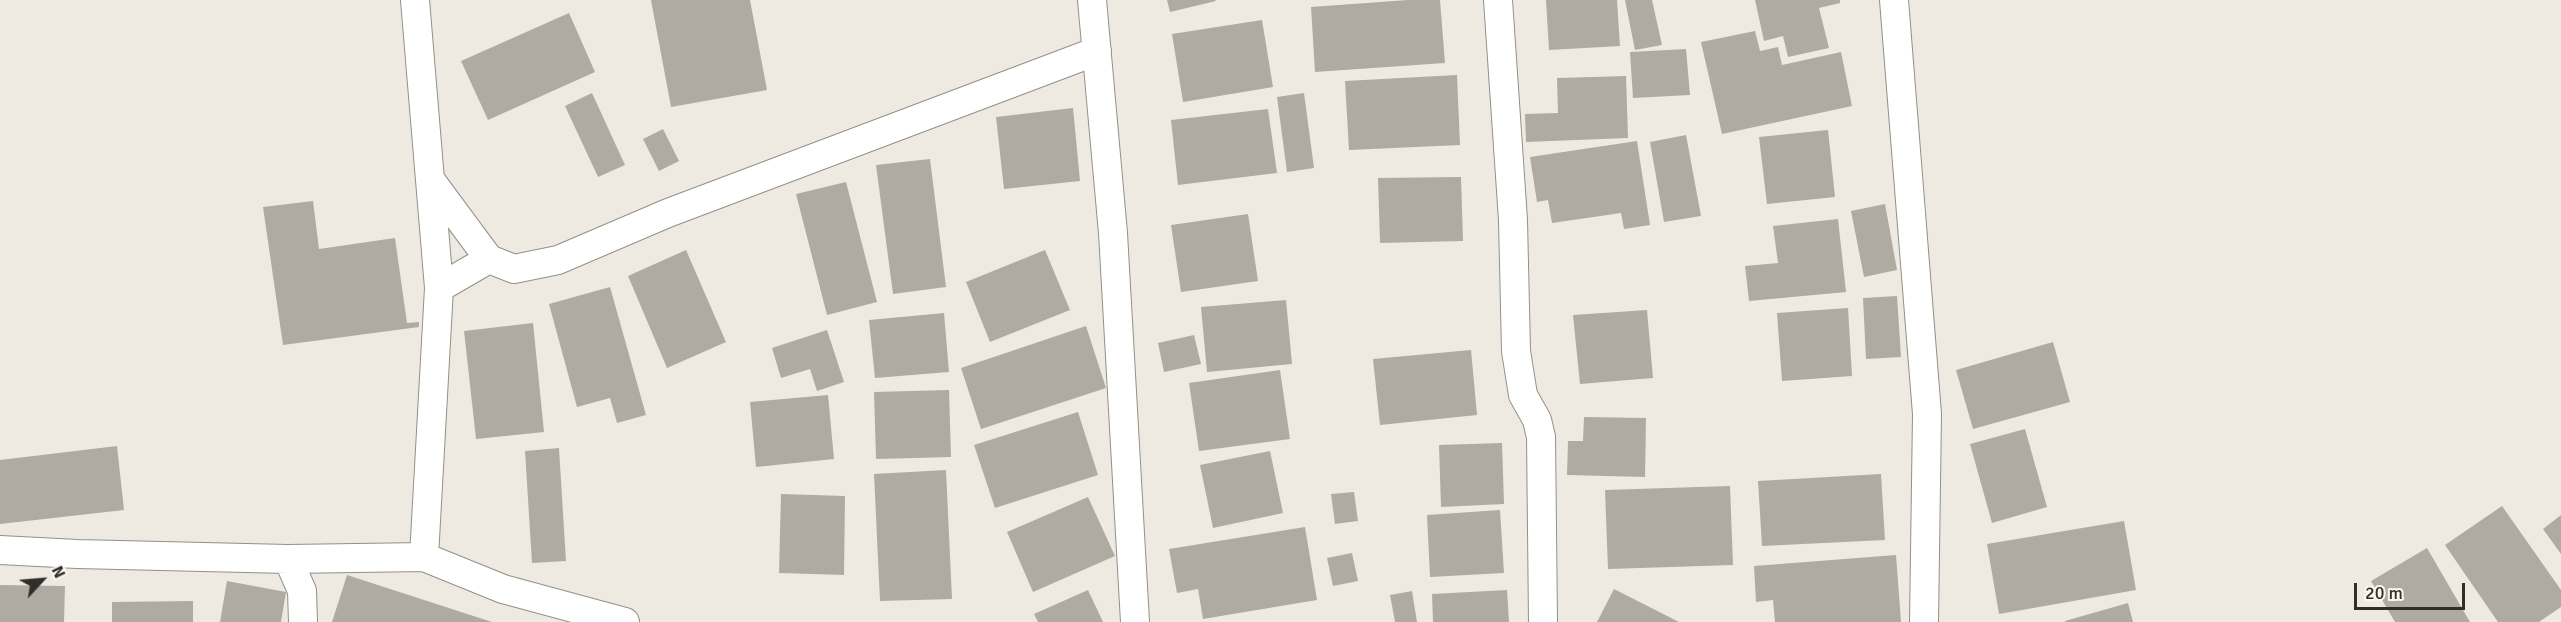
<!DOCTYPE html>
<html>
<head>
<meta charset="utf-8">
<style>
	body { margin:0 }
	#map { position:relative; width:2561px; height:622px; overflow:hidden; background:#eeeae2; font-family:Signika,sans-serif }
	canvas { display:block }
	.north { position:absolute; left:12px; top:550px; width:60px; height:60px; -webkit-text-stroke:4px #fbf7ef; paint-order:stroke; rotate:64deg; font-size:16px; font-weight:700; line-height:24px; text-align:center; color:#302e2b }
	.north::after { content:''; display:block; margin:auto; width:21px; height:27px; background:#302e2b; clip-path:polygon(50% 0,100% 100%,50% 72%,0 100%) }
	.scale { position:absolute; left:2354px; top:583px; width:111px; height:27px; box-sizing:border-box; border:3px solid #302e2b; border-top:0; padding-left:8px; font-size:18px; line-height:21px; white-space:nowrap; color:#302e2b; -webkit-text-stroke:4px #fbf7ef; paint-order:stroke }
</style>
</head>
<body>
<div id="map">
<canvas width="2561" height="622"></canvas>
<div class="north">N</div>
<div class="scale">20 m</div>
</div>
<script>
const c = document.querySelector('canvas').getContext('2d');
c.lineJoin = 'round';
function paint(path, color) { c.fillStyle = color; c.fill(path, 'evenodd'); }
function strokePath(path, color, width, dash) { c.strokeStyle = color; c.lineWidth = width; c.lineCap = dash ? 'butt' : 'round'; c.setLineDash(dash || []); c.stroke(path); }
const building = new Path2D(`
	M 651,0 L 750,0 L 767,90 L 671,107 Z
	M 1167,0 L 1215,0 L 1216,1 L 1170,12 Z
	M 1408,0 L 1440,0 L 1445,63 L 1315,72 L 1311,7 Z
	M 1546,0 L 1617,0 L 1620,46 L 1549,50 Z
	M 1625,0 L 1652,0 L 1662,45 L 1635,50 Z
	M 1755,0 L 1840,0 L 1840,3 L 1819,8 L 1829,48 L 1788,57 L 1783,36 L 1764,41 Z
	M 569,13 L 595,72 L 488,120 L 461,61 Z
	M 1262,20 L 1273,87 L 1183,102 L 1172,34 Z
	M 1755,31 L 1760,51 L 1778,47 L 1782,65 L 1841,52 L 1852,106 L 1722,134 L 1701,42 Z
	M 1686,49 L 1690,95 L 1633,98 L 1630,52 Z
	M 1457,75 L 1460,145 L 1349,150 L 1345,81 Z
	M 1626,76 L 1628,138 L 1526,142 L 1525,114 L 1558,113 L 1557,78 Z
	M 592,93 L 625,165 L 598,177 L 565,106 Z
	M 1304,93 L 1314,168 L 1287,172 L 1277,97 Z
	M 1073,108 L 1080,181 L 1004,189 L 996,117 Z
	M 1268,109 L 1277,173 L 1178,185 L 1171,120 Z
	M 663,129 L 679,161 L 659,171 L 643,139 Z
	M 1828,130 L 1835,197 L 1767,204 L 1759,137 Z
	M 1686,135 L 1701,216 L 1664,222 L 1650,142 Z
	M 1637,141 L 1650,225 L 1624,229 L 1621,213 L 1552,223 L 1548,200 L 1537,202 L 1530,157 Z
	M 930,159 L 946,287 L 893,294 L 876,165 Z
	M 1461,177 L 1463,241 L 1380,243 L 1378,178 Z
	M 846,182 L 877,302 L 827,315 L 796,194 Z
	M 313,201 L 319,249 L 395,238 L 407,323 L 419,322 L 419,327 L 283,345 L 263,207 Z
	M 1885,204 L 1897,270 L 1864,277 L 1851,211 Z
	M 1248,214 L 1258,281 L 1181,292 L 1171,225 Z
	M 1838,219 L 1846,292 L 1749,301 L 1745,266 L 1778,263 L 1773,226 Z
	M 686,250 L 726,342 L 667,368 L 628,276 Z
	M 1045,250 L 1070,310 L 990,342 L 966,282 Z
	M 610,287 L 646,415 L 617,423 L 610,398 L 577,407 L 549,304 Z
	M 1897,296 L 1901,357 L 1866,359 L 1863,298 Z
	M 1286,300 L 1292,364 L 1207,372 L 1201,307 Z
	M 1848,308 L 1852,376 L 1782,381 L 1777,313 Z
	M 1647,310 L 1653,378 L 1580,384 L 1573,315 Z
	M 944,313 L 949,372 L 875,378 L 869,320 Z
	M 533,323 L 544,432 L 476,439 L 464,331 Z
	M 1086,326 L 1106,388 L 981,429 L 961,368 Z
	M 827,330 L 844,382 L 817,391 L 810,369 L 781,378 L 772,348 Z
	M 1194,335 L 1201,364 L 1164,372 L 1158,343 Z
	M 2053,342 L 2070,402 L 1973,429 L 1956,370 Z
	M 1471,350 L 1477,415 L 1380,425 L 1373,359 Z
	M 1280,370 L 1290,439 L 1199,451 L 1189,383 Z
	M 949,390 L 951,457 L 876,459 L 874,392 Z
	M 828,395 L 834,459 L 756,467 L 750,402 Z
	M 1078,412 L 1098,475 L 995,508 L 974,445 Z
	M 1584,417 L 1646,418 L 1645,477 L 1567,475 L 1568,441 L 1583,441 Z
	M 2025,429 L 2047,507 L 1992,523 L 1970,444 Z
	M 1502,443 L 1504,504 L 1441,507 L 1439,445 Z
	M 117,446 L 124,510 L 0,524 L 0,460 Z
	M 559,448 L 566,561 L 532,563 L 525,451 Z
	M 1270,451 L 1283,513 L 1213,528 L 1200,465 Z
	M 946,470 L 952,599 L 880,601 L 874,474 Z
	M 1881,474 L 1885,540 L 1762,546 L 1758,481 Z
	M 1730,486 L 1733,565 L 1608,569 L 1605,490 Z
	M 1354,492 L 1358,521 L 1335,524 L 1331,494 Z
	M 781,494 L 845,496 L 844,575 L 779,573 Z
	M 1088,497 L 1115,556 L 1033,592 L 1007,532 Z
	M 2502,506 L 2561,590 L 2561,607 L 2539,622 L 2498,622 L 2445,545 Z
	M 1500,510 L 1504,573 L 1430,577 L 1427,515 Z
	M 2561,515 L 2561,554 L 2543,529 Z
	M 2124,521 L 2136,590 L 1999,614 L 1987,544 Z
	M 1305,527 L 1317,600 L 1203,619 L 1198,589 L 1177,593 L 1169,549 Z
	M 2427,548 L 2470,622 L 2395,622 L 2371,581 Z
	M 1352,553 L 1358,581 L 1333,586 L 1327,558 Z
	M 1896,555 L 1901,622 L 1775,622 L 1773,600 L 1756,602 L 1754,566 Z
	M 347,575 L 492,622 L 332,622 Z
	M 227,581 L 286,592 L 281,622 L 220,622 Z
	M 0,585 L 65,586 L 64,622 L 0,622 Z
	M 1614,589 L 1679,622 L 1597,622 Z
	M 1088,590 L 1103,622 L 1038,622 L 1034,614 Z
	M 1507,590 L 1509,622 L 1433,622 L 1432,594 Z
	M 1412,591 L 1417,622 L 1395,622 L 1390,595 Z
	M 193,601 L 193,622 L 112,622 L 112,602 Z
	M 2128,603 L 2133,622 L 2065,622 L 2065,621 Z`);
const street = new Path2D(`
	M 415,0 L 439,288 L 424,557
	M 1092,0 L 1113,233 L 1135,622
	M 1498,0 L 1513,220 L 1516,351 L 1523,395 L 1537,420 L 1541,437 L 1543,622
	M 1894,0 L 1927,414 L 1924,622
	M 432,182 L 489,259 L 514,269 L 558,260 L 668,213 L 1097,51
	M 439,288 L 489,259
	M 0,550 L 77,554 L 288,559 L 424,557 L 503,589 L 625,622
	M 288,559 L 302,591 L 303,622`);
paint(building, '#afaba3');
strokePath(street, '#939088', 30);
strokePath(street, '#fff', 28);
</script>
</body>
</html>
